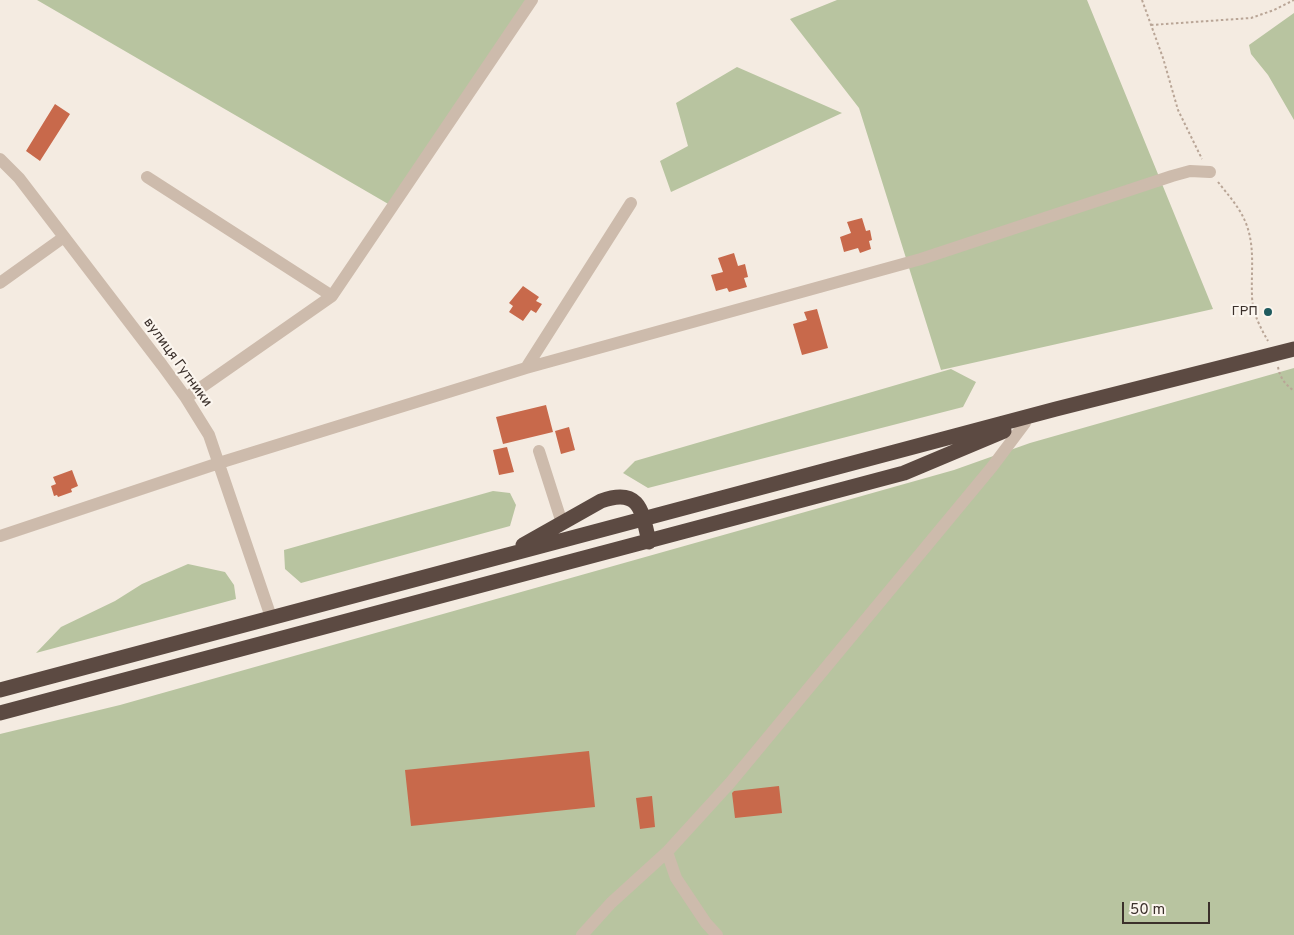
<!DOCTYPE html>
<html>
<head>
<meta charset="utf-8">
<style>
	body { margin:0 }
	#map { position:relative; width:1294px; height:935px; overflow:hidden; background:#f4ebe1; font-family:Overpass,sans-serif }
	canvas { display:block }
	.scale { position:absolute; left:1122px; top:902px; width:88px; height:22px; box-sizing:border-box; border:2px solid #3b302b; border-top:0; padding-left:6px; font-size:15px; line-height:18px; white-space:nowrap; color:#3b302b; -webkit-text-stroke:4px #fbf5ee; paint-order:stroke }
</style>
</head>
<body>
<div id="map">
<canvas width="1294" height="935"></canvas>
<div class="scale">50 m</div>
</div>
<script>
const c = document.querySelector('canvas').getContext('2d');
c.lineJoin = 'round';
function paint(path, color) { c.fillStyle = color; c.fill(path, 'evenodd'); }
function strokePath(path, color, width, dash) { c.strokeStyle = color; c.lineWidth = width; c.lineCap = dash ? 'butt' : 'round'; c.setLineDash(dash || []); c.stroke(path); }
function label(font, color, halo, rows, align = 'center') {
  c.font = font + ' Overpass,sans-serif'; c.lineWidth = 4.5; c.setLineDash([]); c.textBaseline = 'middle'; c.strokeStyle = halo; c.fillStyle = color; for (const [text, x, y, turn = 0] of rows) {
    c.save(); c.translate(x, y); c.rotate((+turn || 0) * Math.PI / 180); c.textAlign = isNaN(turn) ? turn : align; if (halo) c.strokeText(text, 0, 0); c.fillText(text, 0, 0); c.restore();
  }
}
const green = new Path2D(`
	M 37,0 L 528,0 L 390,205 Z
	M 837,0 L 1087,0 L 1213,309 L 941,370 L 859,108 L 790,19 Z
	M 1294,13 L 1294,120 L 1268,75 L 1251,54 L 1249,45 Z
	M 737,67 L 842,113 L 671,192 L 660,161 L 688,146 L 676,103 Z
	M 1294,368 L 1294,935 L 0,935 L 0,734 L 120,705 L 954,470 L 1030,443 Z
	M 951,369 L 976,382 L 963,407 L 648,488 L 623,473 L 635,461 Z
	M 493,491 L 510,493 L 516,505 L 510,526 L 301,583 L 285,569 L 284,550 Z
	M 188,564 L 225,572 L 234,585 L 236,599 L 36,653 L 61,627 L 115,601 L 142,584 Z`);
const building = new Path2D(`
	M 55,104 L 70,114 L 40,161 L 26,151 Z
	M 862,218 L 866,231 L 870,230 L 872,240 L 869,241 L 871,249 L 860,253 L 858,248 L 844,252 L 840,237 L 851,233 L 847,222 Z
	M 734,253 L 738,266 L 745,264 L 748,277 L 744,278 L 747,287 L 729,292 L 727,288 L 716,291 L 711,275 L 723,272 L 718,258 Z
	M 523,286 L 539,297 L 536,301 L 542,304 L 536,313 L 531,310 L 523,321 L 509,312 L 513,306 L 509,303 Z
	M 817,309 L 828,348 L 802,355 L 793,324 L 807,320 L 804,312 Z
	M 546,405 L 553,432 L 503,444 L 496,417 Z
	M 569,427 L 575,450 L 561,454 L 555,431 Z
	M 507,447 L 514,472 L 499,475 L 493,450 Z
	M 72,470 L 78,486 L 71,489 L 72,492 L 58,497 L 57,495 L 54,496 L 51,486 L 56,484 L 53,477 Z
	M 589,751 L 595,807 L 411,826 L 405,770 Z
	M 779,786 L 782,813 L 735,818 L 732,793 L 734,791 Z
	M 652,796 L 655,827 L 640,829 L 636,798 Z`);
const path = new Path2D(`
	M 1142,0 L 1163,58 L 1178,110 L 1202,159
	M 1151,25 L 1251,18 L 1274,10 L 1294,0
	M 1218,182 C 1229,196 1241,209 1247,226 C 1255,249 1251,272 1252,295 C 1252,312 1260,327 1268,341
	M 1278,367 C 1280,378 1285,384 1294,391`);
const minor = new Path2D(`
	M 0,159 L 19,178 L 162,365 L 186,398 L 209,435 L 271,617
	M 147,177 L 332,296
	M 0,283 L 64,237
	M 526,368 L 631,203
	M 186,398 L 332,296 L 532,0
	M 539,451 L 562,523
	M 0,536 L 219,463 L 526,368 L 921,259 L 1172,176 L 1190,171 L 1210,172
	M 667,852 L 676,878 L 706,923 L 717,935
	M 582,935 L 611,903 L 667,852 L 730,783 L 992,467 L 1025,423`);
const highway = new Path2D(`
	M 523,545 L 601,501 C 640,487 642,511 649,542
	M 0,690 L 1056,409 L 1294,349
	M 0,713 L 904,473 L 1004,431`);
const markers = [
	[1268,312,5,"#1f5a5e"]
];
const poiNames = [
	["ГРП",1258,312]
];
const streetNames = [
	["вулиця Гутники",177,363,54]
];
paint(green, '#b8c4a0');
paint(building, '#c8694b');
strokePath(path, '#b9a596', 2, [2.5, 2.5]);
strokePath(minor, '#cdbbac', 12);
strokePath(highway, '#5c4a42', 15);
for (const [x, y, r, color] of markers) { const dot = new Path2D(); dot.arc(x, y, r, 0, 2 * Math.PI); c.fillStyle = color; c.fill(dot); strokePath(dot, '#fbf5ee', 2); }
label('14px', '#3b302b', '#fbf5ee', poiNames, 'right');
label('14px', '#3b302b', '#fbf5ee', streetNames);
</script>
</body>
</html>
